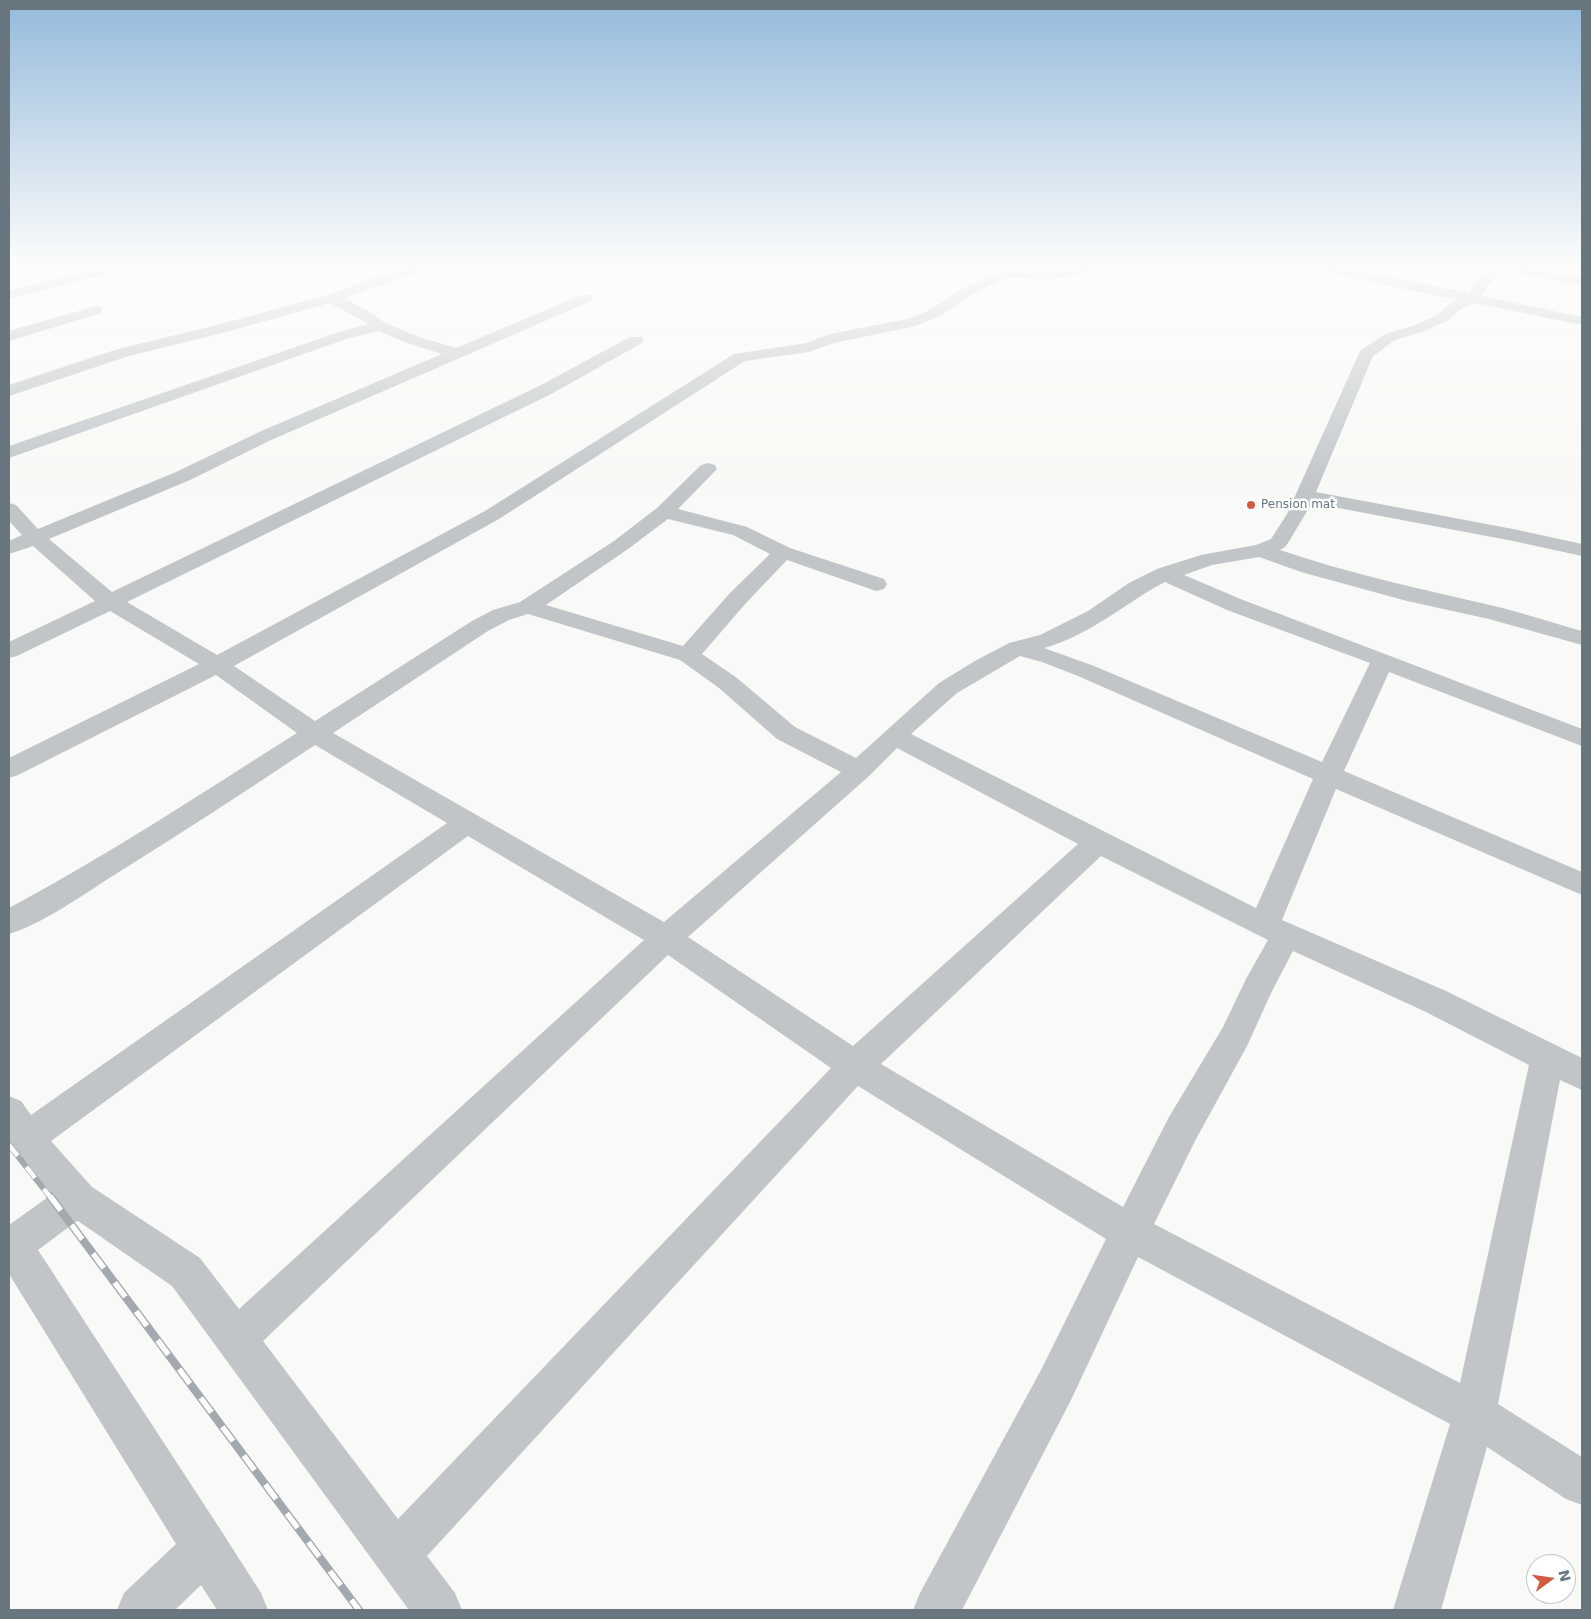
<!DOCTYPE html>
<html>
<head>
<meta charset="utf-8">
<style>
	body { margin:0 }
	#map { position:relative; width:1591px; height:1619px; overflow:hidden; background:#f9f9f7; font-family:"DejaVu Sans",sans-serif }
	canvas { display:block }
	.frame { position:absolute; inset:0; border:10px solid #67767f; pointer-events:none }
	.north { position:absolute; left:1526px; top:1554px; width:50px; height:50px; box-sizing:border-box; background:#fff; border:1px solid #c2c8cc; border-radius:50%; rotate:76deg; font-size:14px; font-weight:700; line-height:20px; text-align:center; color:#67767f }
	.north::after { content:''; display:block; margin:auto; width:18px; height:22px; background:#d05b40; clip-path:polygon(50% 0,100% 100%,50% 72%,0 100%) }
</style>
</head>
<body>
<div id="map">
<canvas width="1591" height="1619"></canvas>
<div class="frame"></div>
<div class="north">N</div>
</div>
<script>
const c = document.querySelector('canvas').getContext('2d');
c.lineJoin = 'round';
function paint(path, color) { c.fillStyle = color; c.fill(path, 'evenodd'); }
function strokePath(path, color, width, dash) { c.strokeStyle = color; c.lineWidth = width; c.lineCap = dash ? 'butt' : 'round'; c.setLineDash(dash || []); c.stroke(path); }
function label(font, color, halo, rows, align = 'center') {
  c.font = font + ' "DejaVu Sans",sans-serif'; c.lineWidth = 5; c.setLineDash([]); c.textBaseline = 'middle'; c.strokeStyle = halo; c.fillStyle = color; for (const [text, x, y, turn = 0] of rows) {
    c.save(); c.translate(x, y); c.rotate((+turn || 0) * Math.PI / 180); c.textAlign = isNaN(turn) ? turn : align; if (halo) c.strokeText(text, 0, 0); c.fillText(text, 0, 0); c.restore();
  }
}
const minor = new Path2D(`
	M 420,262 L 442,262 L 440,265 L 344,298 L 372,313 L 385,323 L 419,337 L 456,348 L 581,295 L 591,295 L 593,298 L 591,301 L 271,440 L 190,480 L 49,539 L 112,592 L 541,385 L 630,337 L 642,337 L 644,340 L 642,343 L 553,393 L 127,602 L 217,655 L 485,511 L 734,354 L 806,343 L 830,334 L 907,319 L 930,310 L 962,289 L 998,272 L 1015,269 L 1049,272 L 1095,262 L 1123,262 L 1116,266 L 1049,280 L 1015,277 L 1002,279 L 972,295 L 940,316 L 916,326 L 834,343 L 809,352 L 745,361 L 499,519 L 234,666 L 315,721 L 472,621 L 493,610 L 520,602 L 614,541 L 657,508 L 701,465 L 708,463 L 715,465 L 717,469 L 678,509 L 747,527 L 790,548 L 884,579 L 887,584 L 884,589 L 876,591 L 787,560 L 746,603 L 702,654 L 737,678 L 795,727 L 856,758 L 939,683 L 975,661 L 1009,643 L 1040,635 L 1088,611 L 1129,583 L 1157,569 L 1201,555 L 1256,545 L 1271,539 L 1287,514 L 1360,351 L 1385,334 L 1415,325 L 1437,315 L 1452,302 L 1458,300 L 1295,266 L 1288,262 L 1316,262 L 1469,293 L 1487,266 L 1480,262 L 1508,262 L 1582,278 L 1582,286 L 1500,269 L 1482,296 L 1582,317 L 1582,325 L 1475,303 L 1462,308 L 1447,321 L 1425,331 L 1395,340 L 1373,356 L 1316,492 L 1513,529 L 1582,544 L 1582,556 L 1513,541 L 1312,503 L 1288,543 L 1285,547 L 1280,550 C 1350,574 1422,589 1494,606 C 1524,613 1553,623 1582,631 L 1582,645 L 1489,619 L 1407,601 L 1301,572 L 1259,557 L 1212,565 L 1184,575 L 1243,600 L 1582,729 L 1582,746 L 1389,672 L 1344,771 L 1582,872 L 1582,895 L 1336,789 L 1282,920 L 1446,991 L 1582,1058 L 1582,1090 L 1560,1080 L 1498,1404 L 1582,1457 L 1582,1505 L 1566,1499 L 1487,1447 L 1441,1610 L 1393,1610 L 1450,1424 L 1138,1257 L 1071,1400 L 962,1610 L 913,1610 L 920,1593 L 1041,1370 L 1106,1239 L 858,1086 L 427,1556 L 455,1593 L 462,1610 L 409,1610 L 172,1286 L 78,1221 L 74,1223 L 38,1250 L 222,1532 L 261,1593 L 268,1610 L 217,1610 L 201,1585 L 175,1610 L 117,1610 L 124,1593 L 176,1544 L 9,1274 L 9,1225 L 51,1195 L 9,1143 L 9,1096 L 21,1101 L 31,1115 L 447,823 L 315,745 C 248,790 180,834 111,877 C 83,895 40,925 9,934 L 9,908 C 108,855 202,793 297,733 L 216,675 L 18,775 L 9,778 L 9,758 L 199,664 L 110,611 L 17,656 L 9,658 L 9,642 L 95,601 L 33,546 L 9,554 L 9,541 L 22,535 L 9,521 L 9,503 L 16,505 L 38,529 L 176,472 L 259,432 L 442,354 L 407,343 L 379,331 L 349,338 L 9,458 L 9,446 L 339,332 L 368,324 L 330,303 L 230,331 L 129,356 L 9,396 L 9,385 L 118,349 L 221,324 L 327,295 ZM 668,519 L 733,535 L 770,554 L 730,593 L 683,646 L 546,605 L 628,549 ZM 1165,582 L 1227,610 L 1370,663 L 1322,762 L 1094,666 L 1044,648 C 1089,636 1125,603 1165,582 ZM 528,614 L 680,660 L 719,688 L 777,739 L 841,772 L 664,922 L 333,733 L 488,631 L 509,620 ZM 1020,656 L 1042,662 L 1078,676 L 1313,779 L 1256,908 L 911,734 L 957,693 ZM 897,748 L 1078,844 L 853,1046 L 688,937 L 869,776 ZM 468,836 L 644,940 L 239,1309 L 200,1258 L 92,1187 L 51,1141 ZM 1101,856 L 1268,940 L 1246,979 L 1223,1027 L 1169,1117 L 1123,1207 L 881,1064 ZM 1293,951 L 1424,1011 L 1529,1065 L 1460,1383 L 1154,1224 L 1195,1141 L 1247,1046 L 1272,991 ZM 668,955 L 831,1068 L 398,1519 L 263,1341 Z
	M 98,268 L 105,272 L 103,275 L 9,299 L 9,291 Z
	M 96,306 L 101,307 L 103,310 L 101,313 L 9,341 L 9,331 Z`);
const railFar1 = new Path2D(`
	M 9,1145 L 51,1198`);
const rail = new Path2D(`
	M 50,1196 L 359,1610`);
const markers = [
	[1251,505,5,"#d05b40"]
];
const farPoinames = [
	["Pension mat",1261,505]
];
paint(minor, '#c1c5c8');
strokePath(railFar1, '#a3a9ae', 6);
strokePath(rail, '#a3a9ae', 8);
strokePath(railFar1, '#fff', 4.5, [14]);
strokePath(rail, '#fff', 5.5, [18]);
const sky = c.createLinearGradient(0, 0, 0, 489);
sky.addColorStop(0, '#95badb');
sky.addColorStop(0.54, '#fcfcfb');
sky.addColorStop(1, '#fcfcfb00');
c.fillStyle = sky;
c.fillRect(0, 0, 1591, 489);
for (const [x, y, r, color] of markers) { const dot = new Path2D(); dot.arc(x, y, r, 0, 2 * Math.PI); c.fillStyle = color; c.fill(dot); strokePath(dot, '#fff', 2); }
label('12px', '#67767f', '#fff', farPoinames, 'left');
</script>
</body>
</html>
